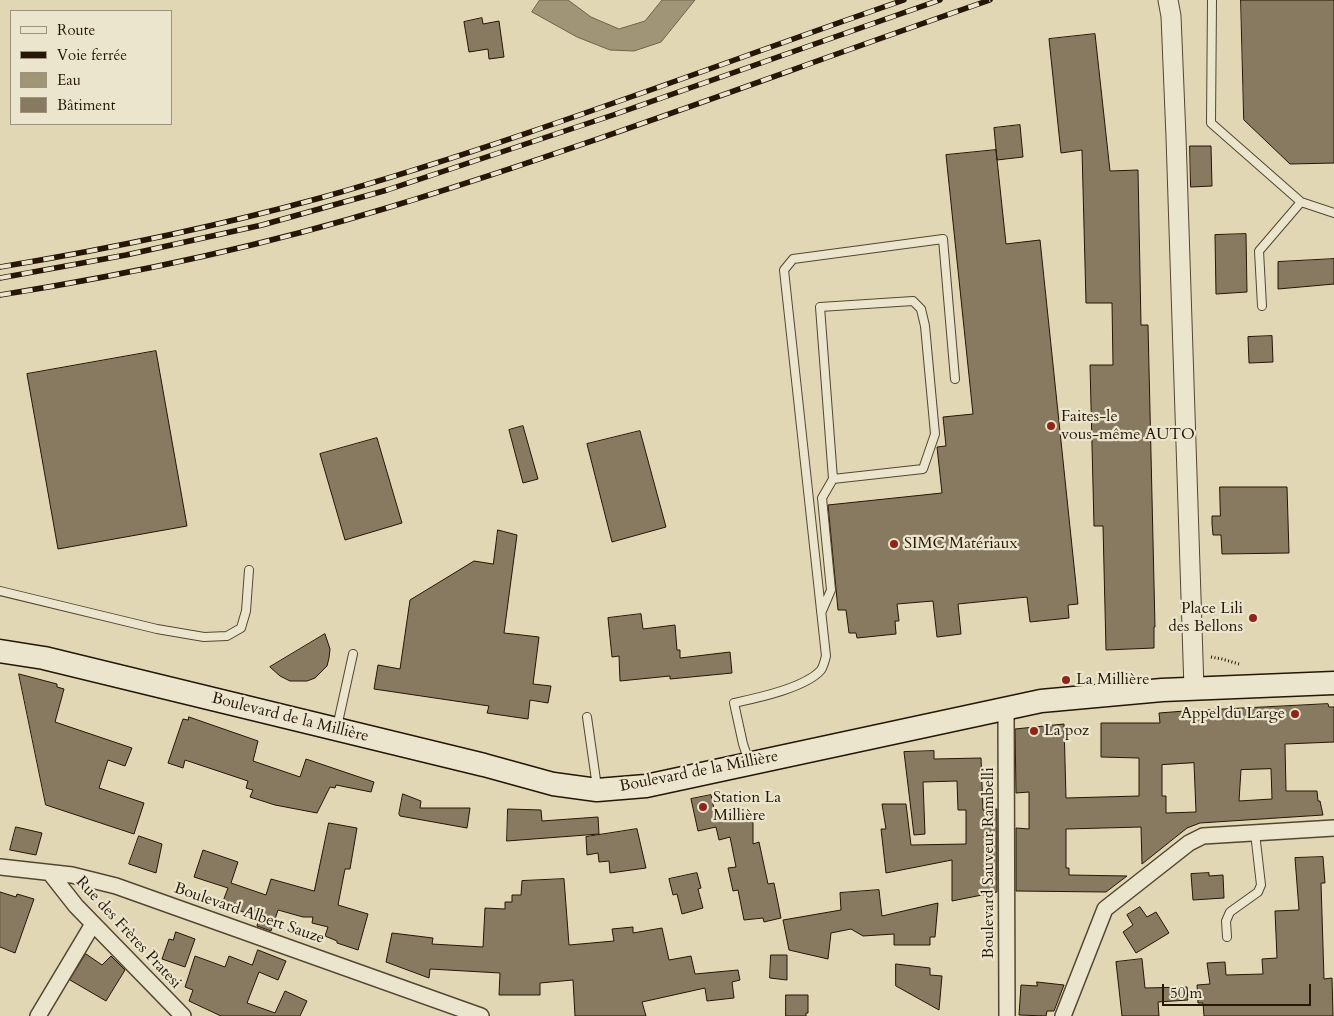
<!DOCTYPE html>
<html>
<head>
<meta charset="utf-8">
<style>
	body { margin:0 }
	#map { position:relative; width:1334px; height:1016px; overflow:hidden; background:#e1d7b4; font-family:Cardo,serif }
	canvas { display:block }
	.legend { position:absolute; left:10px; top:10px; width:162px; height:115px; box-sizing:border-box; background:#ece5ce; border:1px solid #9c927e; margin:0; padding:6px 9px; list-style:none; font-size:15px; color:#251605 }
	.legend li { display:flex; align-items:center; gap:10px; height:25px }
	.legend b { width:25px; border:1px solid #9c927e }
	.scale { position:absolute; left:1162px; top:984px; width:149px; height:22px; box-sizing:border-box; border:2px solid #251605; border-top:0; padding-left:6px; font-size:15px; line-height:18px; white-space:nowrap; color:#251605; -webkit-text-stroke:4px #ece5ce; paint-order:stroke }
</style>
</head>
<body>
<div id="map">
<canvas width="1334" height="1016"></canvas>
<ul class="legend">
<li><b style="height:6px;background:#ece5ce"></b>Route</li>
<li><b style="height:6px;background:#251605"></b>Voie ferrée</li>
<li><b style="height:14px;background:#a19578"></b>Eau</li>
<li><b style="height:14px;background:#877a60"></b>Bâtiment</li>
</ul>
<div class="scale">50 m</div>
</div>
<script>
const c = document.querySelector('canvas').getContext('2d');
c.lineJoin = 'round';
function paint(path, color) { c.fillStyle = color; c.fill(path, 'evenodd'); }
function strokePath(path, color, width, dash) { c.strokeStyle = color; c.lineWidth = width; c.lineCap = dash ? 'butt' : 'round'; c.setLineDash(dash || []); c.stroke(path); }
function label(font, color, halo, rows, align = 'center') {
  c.font = font + ' Cardo,serif'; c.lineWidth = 4.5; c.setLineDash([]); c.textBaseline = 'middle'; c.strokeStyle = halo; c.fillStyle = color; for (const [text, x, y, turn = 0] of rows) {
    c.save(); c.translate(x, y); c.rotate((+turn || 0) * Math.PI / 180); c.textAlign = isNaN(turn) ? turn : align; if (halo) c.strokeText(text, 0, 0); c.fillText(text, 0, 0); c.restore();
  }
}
const water = new Path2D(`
	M 540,0 L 568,0 L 591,17 L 619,29 L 645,21 L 662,0 L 695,0 L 661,42 L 634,51 L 610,50 L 577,37 L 532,12 Z`);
const building = new Path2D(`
	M 1241,0 L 1334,0 L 1334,163 L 1290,164 L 1244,120 Z
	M 482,18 L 483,24 L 499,21 L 504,57 L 489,59 L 488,49 L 469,52 L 464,22 Z
	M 1095,34 L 1110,171 L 1138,170 L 1141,325 L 1148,325 L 1155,627 L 1154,627 L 1154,648 L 1106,650 L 1103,526 L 1094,526 L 1090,365 L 1113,365 L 1112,303 L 1086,303 L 1082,150 L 1061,153 L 1049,39 Z
	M 1020,125 L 1023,157 L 997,160 L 994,128 Z
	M 1190,146 L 1211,146 L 1212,186 L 1191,187 Z
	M 996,150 L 1006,244 L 1040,240 L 1078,604 L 1068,605 L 1069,618 L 1030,622 L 1027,597 L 958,604 L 961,634 L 937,637 L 933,601 L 897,604 L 899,621 L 895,621 L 896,634 L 857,638 L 856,633 L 849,633 L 846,610 L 838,610 L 828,505 L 942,493 L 937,447 L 946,446 L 943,417 L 973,414 L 946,155 Z
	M 1246,234 L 1247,292 L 1216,294 L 1215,235 Z
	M 1334,259 L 1334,284 L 1278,289 L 1278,262 Z
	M 1272,336 L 1273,362 L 1249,363 L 1248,337 Z
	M 156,351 L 187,526 L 58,549 L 27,374 Z
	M 523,426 L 538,479 L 523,483 L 509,430 Z
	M 640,431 L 666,527 L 612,542 L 587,444 Z
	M 377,438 L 402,523 L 345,540 L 320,454 Z
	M 1220,487 L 1287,487 L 1289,553 L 1222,554 L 1221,535 L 1213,535 L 1212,524 L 1212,516 L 1220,516 Z
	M 498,530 L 517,535 L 504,633 L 539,637 L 533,684 L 551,686 L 548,703 L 530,700 L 528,719 L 487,713 L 489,706 L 374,689 L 378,665 L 400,669 L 410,600 L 474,561 L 493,564 Z
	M 641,614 L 643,629 L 675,625 L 677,650 L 680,650 L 680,658 L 730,652 L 732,673 L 670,679 L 670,676 L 620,681 L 619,656 L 612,657 L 608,618 Z
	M 325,634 L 330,649 L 329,658 L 327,666 L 315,678 L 307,681 L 290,681 L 280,676 L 270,667 Z
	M 19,674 L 57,684 L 57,687 L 64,689 L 55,722 L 132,748 L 125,766 L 108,760 L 99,788 L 144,803 L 134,834 L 46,805 Z
	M 1328,704 L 1329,707 L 1334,707 L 1334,742 L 1285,744 L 1286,791 L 1317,791 L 1318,801 L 1320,801 L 1323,815 L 1200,823 L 1187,828 L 1142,864 L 1141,827 L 1066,829 L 1066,868 L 1069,868 L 1069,875 L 1127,876 L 1106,892 L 1016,891 L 1016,828 L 1029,829 L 1029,792 L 1016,793 L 1015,729 L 1064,724 L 1066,798 L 1139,796 L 1139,758 L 1101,757 L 1101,723 L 1160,723 L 1159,713 L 1185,711 ZM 1194,763 L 1196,812 L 1166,813 L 1166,796 L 1162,796 L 1162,765 ZM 1271,769 L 1272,799 L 1239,801 L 1241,770 Z
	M 189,717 L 258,741 L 253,761 L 300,777 L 306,759 L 374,782 L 371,792 L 336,785 L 335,788 L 330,787 L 317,813 L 275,805 L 250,797 L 253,790 L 246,788 L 248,781 L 185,760 L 183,768 L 168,763 L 183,719 L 188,720 Z
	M 934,751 L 934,759 L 981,758 L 983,810 L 997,809 L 997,892 L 952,901 L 952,860 L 886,873 L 881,829 L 886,829 L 882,804 L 906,804 L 911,845 L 966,844 L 966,810 L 958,810 L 957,781 L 923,782 L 925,834 L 914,835 L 904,752 Z
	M 403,794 L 421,801 L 420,808 L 470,808 L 467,828 L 400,816 L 399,814 Z
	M 711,795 L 716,818 L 750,811 L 753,823 L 753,844 L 759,842 L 768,884 L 774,883 L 781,918 L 764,922 L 763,918 L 744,920 L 738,890 L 733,891 L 728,868 L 736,867 L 730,837 L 719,840 L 716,827 L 698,831 L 691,799 Z
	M 508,809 L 541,810 L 542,821 L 598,817 L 599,834 L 507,841 Z
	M 329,823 L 357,828 L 350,869 L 345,869 L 338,905 L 368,914 L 358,950 L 337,943 L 337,941 L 325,936 L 328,927 L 312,923 L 313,917 L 303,917 L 278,910 L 271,931 L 257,926 L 259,918 L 222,904 L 228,888 L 194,877 L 203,850 L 238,862 L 231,883 L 266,895 L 271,879 L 314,891 Z
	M 16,827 L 42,833 L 36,855 L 10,850 Z
	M 637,829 L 646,868 L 610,873 L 609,861 L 599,862 L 598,853 L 587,855 L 586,837 Z
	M 139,836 L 162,844 L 156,873 L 129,864 Z
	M 1323,857 L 1325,883 L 1321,883 L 1324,979 L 1332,978 L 1333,1016 L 1204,1016 L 1203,1003 L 1198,1003 L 1197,985 L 1210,984 L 1207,963 L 1225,962 L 1226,975 L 1263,974 L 1262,959 L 1277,958 L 1275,911 L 1299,910 L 1295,858 Z
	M 697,873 L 701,888 L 698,889 L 703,908 L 682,914 L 677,894 L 673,895 L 669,879 Z
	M 1209,873 L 1209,876 L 1223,875 L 1224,898 L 1193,900 L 1191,874 Z
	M 564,879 L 569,945 L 614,941 L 612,929 L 633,927 L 633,933 L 662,928 L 669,960 L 691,956 L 695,974 L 738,970 L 740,980 L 732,982 L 734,998 L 707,1001 L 705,988 L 642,1002 L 646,1016 L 575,1016 L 573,980 L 540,983 L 540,995 L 499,995 L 500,973 L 430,969 L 429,978 L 386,962 L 392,933 L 433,938 L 432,944 L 483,947 L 485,908 L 505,909 L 505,902 L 512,902 L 512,895 L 521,895 L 522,881 Z
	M 879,890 L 882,916 L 938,903 L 935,937 L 930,937 L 930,945 L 894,945 L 894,934 L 863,936 L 851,929 L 831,933 L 828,959 L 789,950 L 783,920 L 841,910 L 840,893 Z
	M 0,892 L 16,897 L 17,894 L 34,899 L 15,953 L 0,947 Z
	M 1140,907 L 1147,917 L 1156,912 L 1169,933 L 1136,953 L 1123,932 L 1133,925 L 1127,915 Z
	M 176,932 L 195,939 L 185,967 L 162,959 L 169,939 L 173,940 Z
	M 258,950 L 286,961 L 278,980 L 259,972 L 247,1003 L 275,1013 L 285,991 L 307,1001 L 300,1016 L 221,1016 L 189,1001 L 193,990 L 185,987 L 195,956 L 225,967 L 229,956 L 252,965 Z
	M 86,954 L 102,965 L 111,956 L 125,970 L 106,1001 L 70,980 Z
	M 771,955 L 787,955 L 787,980 L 770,978 Z
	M 1142,959 L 1145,988 L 1187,987 L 1188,1000 L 1158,1002 L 1159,1016 L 1122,1016 L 1116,962 Z
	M 896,964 L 930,968 L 930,975 L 942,976 L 939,1010 L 896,986 Z
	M 1037,982 L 1064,985 L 1054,1011 L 1047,1011 L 1046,1016 L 1019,1015 L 1021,985 L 1037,986 Z
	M 786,995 L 808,995 L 808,1013 L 806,1013 L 806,1016 L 786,1016 Z`);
const path = new Path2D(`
	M 1211,657 L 1222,659 L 1239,664`);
const service = new Path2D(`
	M 1212,0 L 1211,123 L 1301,202 L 1334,213
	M 1262,306 L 1259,251 L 1301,202
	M 0,591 L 157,629 L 204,637 L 227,636 L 241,628 L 246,611 L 249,570
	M 822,611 L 831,590 L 822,498 L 833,479 L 923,469 L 935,434 L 925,326 L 921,309 L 913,301 L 820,307 L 833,479
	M 587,717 L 597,787
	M 337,727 L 353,654
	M 749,762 L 743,744 L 734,703 C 757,698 805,688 821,670 C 823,667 825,660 826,656 L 784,270 L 793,259 L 943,239 L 955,379
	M 1227,937 L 1226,921 L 1230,912 L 1258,892 L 1261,885 L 1255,833`);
const minor = new Path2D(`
	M 1006,709 L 1007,1016
	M 0,867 L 72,875 L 116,886 L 481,1016
	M 50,873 L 76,906 L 183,1016
	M 38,1016 L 93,924
	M 1063,1016 L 1105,909 L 1189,843 L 1203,836 L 1334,828`);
const tertiary = new Path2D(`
	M 1168,0 L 1171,16 L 1176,137 L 1194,689`);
const secondary = new Path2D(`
	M 0,651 L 44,658 L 484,765 L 553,784 L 597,790 L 646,786 L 1041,701 L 1162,690 L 1334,683`);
const rail = new Path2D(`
	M 0,267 C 108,249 215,227 320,198 C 518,142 710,67 904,0
	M 0,278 L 126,255 L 262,225 L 387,190 L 613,115 L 940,0
	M 0,295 C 132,274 263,246 390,207 C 593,145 790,69 990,0`);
const markers = [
	[1051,426,5,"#8f2418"],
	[894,544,5,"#8f2418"],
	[1253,618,5,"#8f2418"],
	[1066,680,5,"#8f2418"],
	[1295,714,5,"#8f2418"],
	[1034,731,5,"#8f2418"],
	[703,807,5,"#8f2418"]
];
const poiNames = [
	["Faites-le",1061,417],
	["vous-même AUTO",1061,435],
	["SIMC Matériaux",904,544],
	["Place Lili",1243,609,"right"],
	["des Bellons",1243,627,"right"],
	["La Millière",1076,680],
	["Appel du Large",1285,714,"right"],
	["La poz",1044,731],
	["Station La",713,798],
	["Millière",713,816]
];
const streetNames = [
	["Boulevard de la Millière",290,718,14],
	["Boulevard de la Millière",699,772,-11],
	["Boulevard Sauveur Rambelli",989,863,-90],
	["Boulevard Albert Sauze",249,914,19],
	["Rue des Frères Pratesi",128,933,47]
];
paint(water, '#a19578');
strokePath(water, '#6f624a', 1);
paint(building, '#877a60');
strokePath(building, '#251605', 1);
strokePath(service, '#544631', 10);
strokePath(minor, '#544631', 18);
strokePath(tertiary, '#544631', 21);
strokePath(secondary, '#251605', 25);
strokePath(path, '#251605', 3, [1, 2.5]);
strokePath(service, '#ece5ce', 8);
strokePath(minor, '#ece5ce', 15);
strokePath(tertiary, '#ece5ce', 19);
strokePath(secondary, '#ece5ce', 22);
strokePath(rail, '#251605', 5.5);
strokePath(rail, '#ece5ce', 4, [11]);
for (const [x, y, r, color] of markers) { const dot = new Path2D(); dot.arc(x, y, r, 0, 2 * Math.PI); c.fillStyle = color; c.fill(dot); strokePath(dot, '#ece5ce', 2); }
label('16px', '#251605', '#ece5ce', poiNames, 'left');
label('16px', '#251605', '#ece5ce', streetNames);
</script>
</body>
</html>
